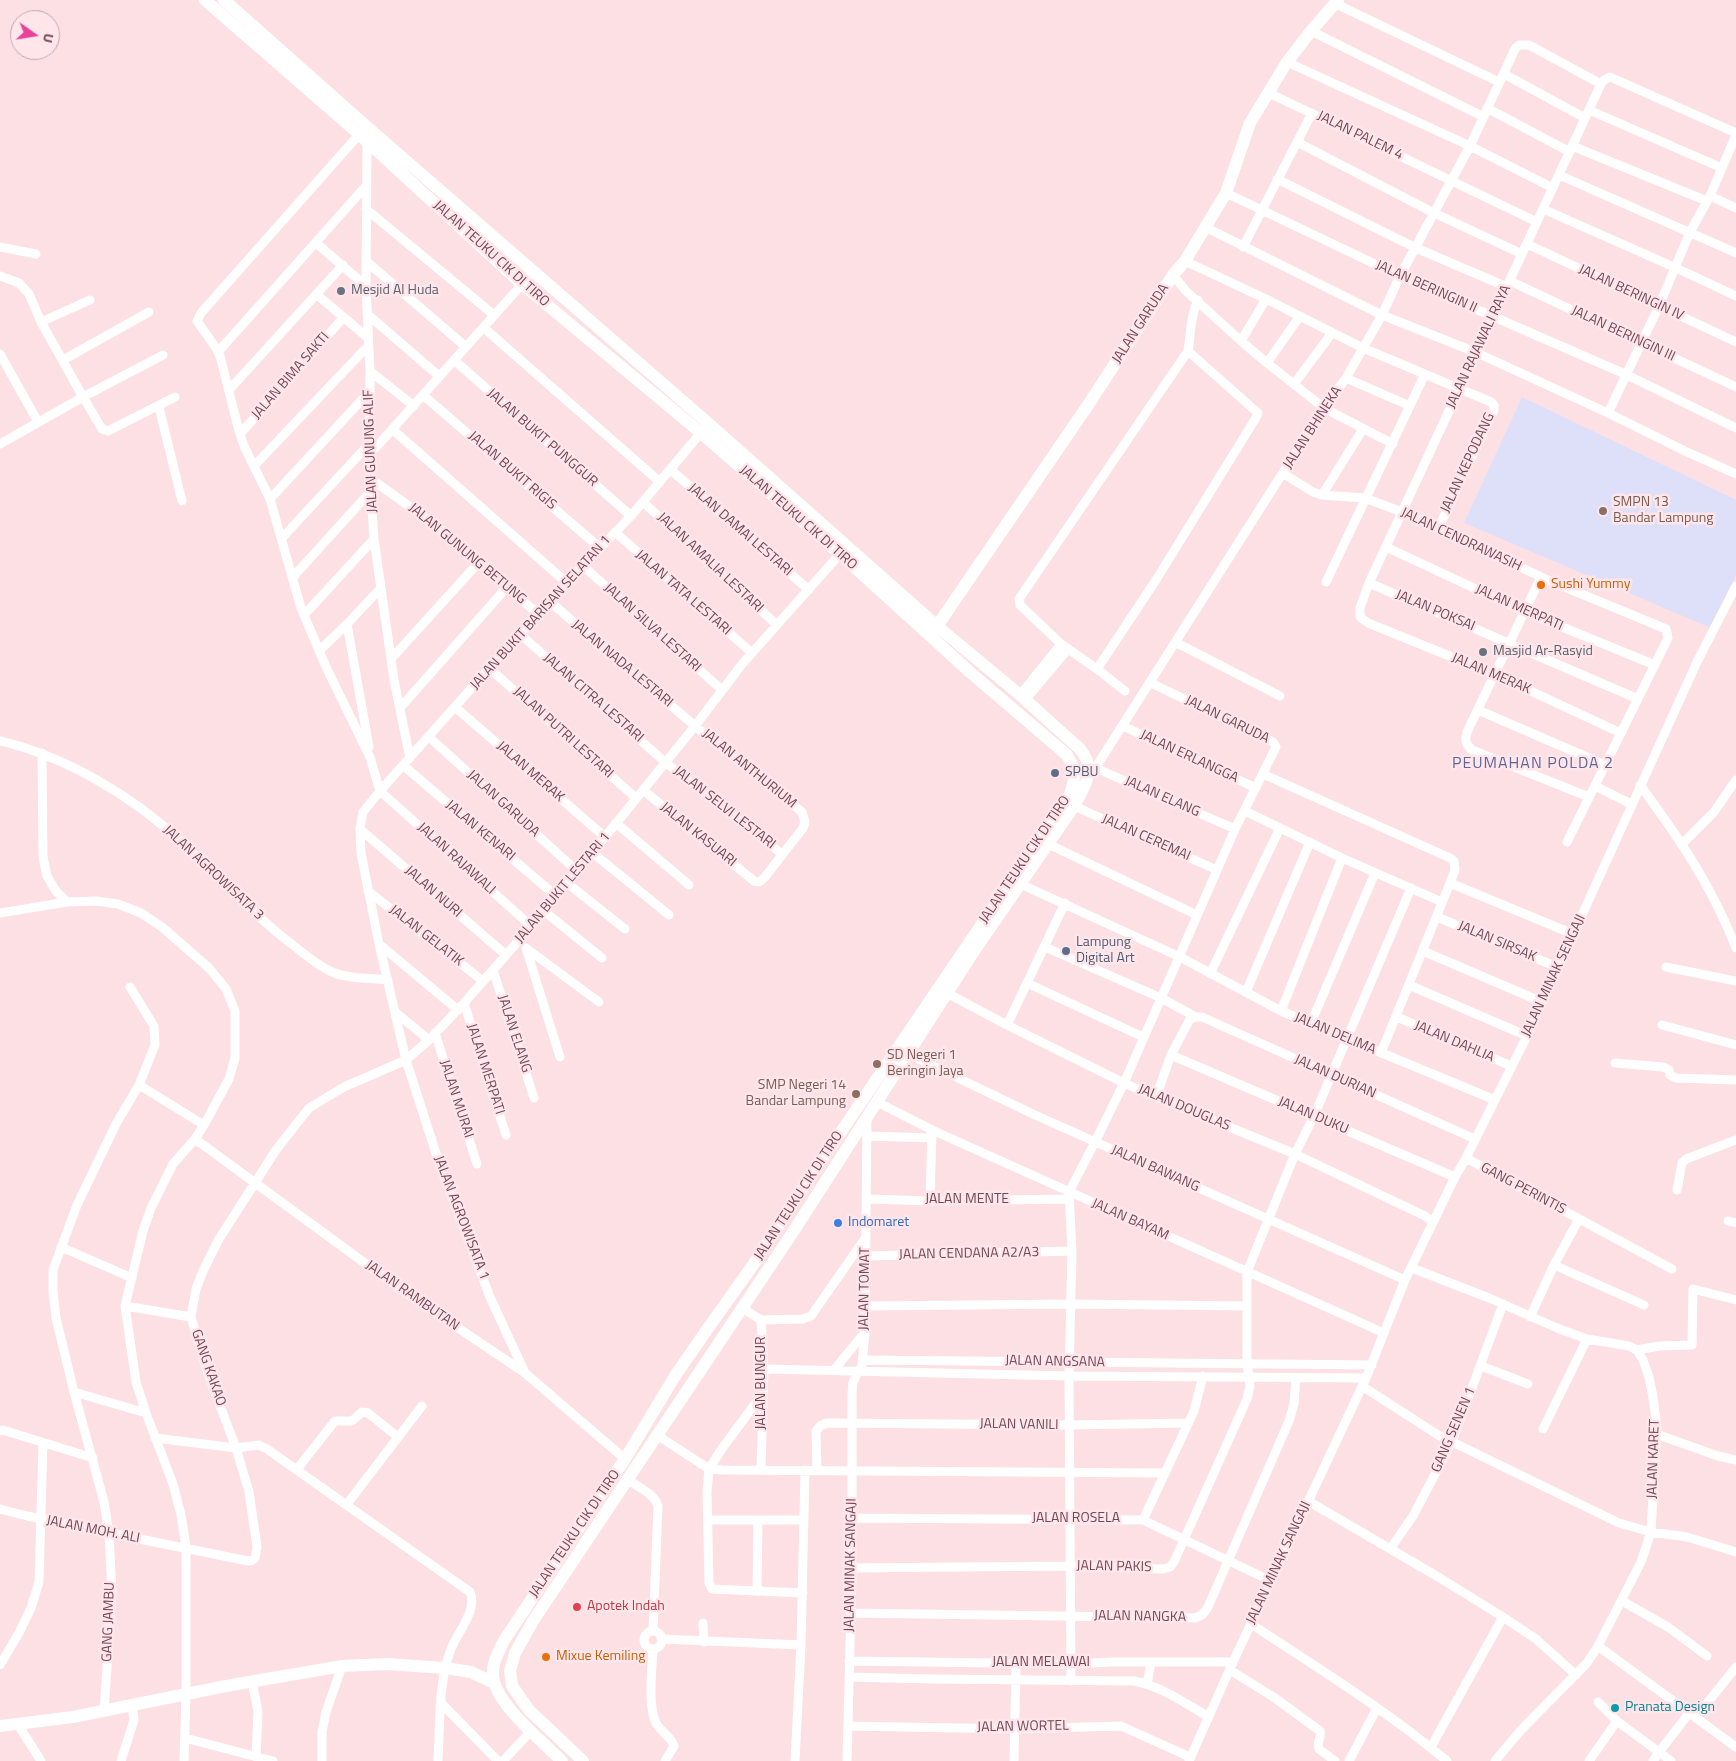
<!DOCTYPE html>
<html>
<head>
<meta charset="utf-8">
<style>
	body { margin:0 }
	#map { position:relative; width:1736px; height:1761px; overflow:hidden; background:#fce0e4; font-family:"Titillium Web",sans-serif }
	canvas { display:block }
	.north { position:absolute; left:10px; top:10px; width:50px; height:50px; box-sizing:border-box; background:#ffe6ea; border:1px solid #c7a6b0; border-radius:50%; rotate:103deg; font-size:14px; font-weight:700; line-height:20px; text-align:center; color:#734758 }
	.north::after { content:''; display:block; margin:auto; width:18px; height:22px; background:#e9429a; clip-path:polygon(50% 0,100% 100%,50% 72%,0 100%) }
</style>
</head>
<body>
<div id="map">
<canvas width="1736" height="1761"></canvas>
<div class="north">U</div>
</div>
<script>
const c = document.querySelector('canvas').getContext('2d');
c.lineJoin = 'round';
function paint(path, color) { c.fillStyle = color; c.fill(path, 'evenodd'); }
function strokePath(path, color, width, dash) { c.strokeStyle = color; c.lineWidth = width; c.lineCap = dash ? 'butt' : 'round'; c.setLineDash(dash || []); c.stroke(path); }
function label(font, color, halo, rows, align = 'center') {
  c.font = font + ' "Titillium Web",sans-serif'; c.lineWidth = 5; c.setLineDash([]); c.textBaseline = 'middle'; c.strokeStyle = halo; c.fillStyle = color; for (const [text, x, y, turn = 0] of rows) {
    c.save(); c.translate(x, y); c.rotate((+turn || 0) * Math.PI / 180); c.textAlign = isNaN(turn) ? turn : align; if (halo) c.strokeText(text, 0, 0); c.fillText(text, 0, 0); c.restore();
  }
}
const education = new Path2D(`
	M 1522,397 L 1736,500 L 1736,575 L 1711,628 L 1464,523 Z`);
const street = new Path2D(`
	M 1334,3 L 1499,82
	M 1311,31 L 1482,116
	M 1287,62 L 1470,146 L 1553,188
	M 1504,74 L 1585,118
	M 1269,93 L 1537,222
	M 1487,108 L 1570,152
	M 1589,110 L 1722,168
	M 363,130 L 201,313 L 197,321 L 216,348 L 220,356 L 238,427 L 244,446 L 270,499 L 301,608 L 327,669 L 370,757 L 380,791 L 363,812 L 360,829 L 361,853 L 379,944 L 406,1060 L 441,1169 L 490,1297 L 525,1373
	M 367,142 L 366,286 L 370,371 L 370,478 L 374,539 L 394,680 L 410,758
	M 1297,142 L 1434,213 L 1522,254
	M 1572,146 L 1707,201
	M 1559,175 L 1736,253
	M 1277,179 L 1416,248 L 1507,287
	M 1226,193 L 1400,276 L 1625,374 L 1736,428
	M 1710,196 L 1736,208
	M 366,209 L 494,315
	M 1543,209 L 1674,267 L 1736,296
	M 1205,227 L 1382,315 L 1475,352 L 1608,413 L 1687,452 L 1736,474
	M 316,243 L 366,286
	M 1527,244 L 1736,342
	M 0,247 L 36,254
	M 1243,247 L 1312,113
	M 366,261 L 466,347
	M 1185,261 L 1266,299 L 1363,348 L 1491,402 L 1494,405 L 1494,410 L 1438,529
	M 1173,275 L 1186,291 L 1241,341 L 1267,363 L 1324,408 L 1393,444
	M 0,276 L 19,283 L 29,294 L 41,322 L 83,397 L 0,444
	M 1510,281 L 1736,387
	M 316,294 L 367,337
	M 367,314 L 439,376
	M 41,322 L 90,300
	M 484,328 L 660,482
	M 1241,341 L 1266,299
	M 1188,351 L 1258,413 L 1257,416 L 1156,580 L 1097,669 L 1061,644 L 1020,605 L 1019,599 L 1188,351 C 1191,333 1190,317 1198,300
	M 218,352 L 366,186
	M 0,354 L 38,422
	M 163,355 L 83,397 L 102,429 L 108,431 L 175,397
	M 63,360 L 149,312
	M 454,360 L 631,516
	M 1267,363 L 1300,316
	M 370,371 L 414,406
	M 1346,378 L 1410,406
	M 1294,384 L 1332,333
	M 229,390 L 343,265
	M 423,395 L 600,548
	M 159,407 L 182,501
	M 1608,413 L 1659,306 L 1690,232 L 1710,196 L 1736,135
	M 392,429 L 567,583
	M 240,434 L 343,318
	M 370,454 L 533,272
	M 254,466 L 368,346
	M 671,470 L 809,590
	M 1284,474 L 1313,492 L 1322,495 L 1365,498 L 1402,512 L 1550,581 L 1666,629 L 1668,638 L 1567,842
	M 370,478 L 438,527 L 538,614
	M 1322,495 L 1363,429
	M 270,499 L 370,391
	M 643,502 L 777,625
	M 615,532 L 752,653
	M 282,538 L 369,444
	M 1386,547 L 1523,611 L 1655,665
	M 582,565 L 722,690
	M 293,577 L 371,491
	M 1541,577 L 1467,732 C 1465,740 1465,744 1472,750 L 1589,797
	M 1326,582 L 1425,374
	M 1369,583 L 1638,699
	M 549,601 L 695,726 L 802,812 L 805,822 L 803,828 L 765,877 C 761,881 760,883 754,881 L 643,790
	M 304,615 L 374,539
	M 347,624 L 369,747
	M 520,634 L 665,762 L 782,854
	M 1175,642 L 1280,696
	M 319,651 L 347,624 L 380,589
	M 391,659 L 479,562
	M 490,669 L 636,798
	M 1097,669 L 1125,691
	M 1020,695 L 1061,644
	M 1025,700 L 1068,649
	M 455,707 L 605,837
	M 400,708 L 507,587
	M 1478,710 L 1605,765
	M 1123,726 L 1256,788
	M 1621,733 L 1494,674 L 1368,623 L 1360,617 L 1360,608 L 1369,583 L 1601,84 L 1604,80 L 1610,77 L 1736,133
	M 429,737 L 577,871
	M 0,741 C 64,756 133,796 180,841 C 218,876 253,915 294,946 C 306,955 318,966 332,972 C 349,979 369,978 388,980
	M 42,753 L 43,857 L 47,876 L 56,891 L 67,902 L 96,901 L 118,904 L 141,913 L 162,927 L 209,968 L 226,989 L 235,1011 L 235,1058 L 229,1079 L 204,1125 L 195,1139 L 173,1164 L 151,1208 L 143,1231 L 125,1306 L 136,1382 L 146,1413 L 173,1484 L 181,1515 L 186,1547 L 186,1694 L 184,1761
	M 404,766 L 556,896
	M 1091,766 L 1235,829
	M 1096,767 L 1324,408 L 1346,378 L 1382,315 L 1400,276 L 1470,146 L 1515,49 L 1519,45 L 1529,45 L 1601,84
	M 1263,774 L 1450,858 L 1454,861 L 1455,870 L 1450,883 L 1381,1053
	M 1640,785 C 1679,838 1712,886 1736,948
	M 1595,786 L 1631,804
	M 1074,806 L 1217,870
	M 1245,811 L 1342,858 L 1442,902
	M 616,823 L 689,885
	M 360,829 L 506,955
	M 1683,843 L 1714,812 L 1736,780
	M 1048,844 L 1197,915
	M 593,853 L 669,915
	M 1016,882 L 1180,957 L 1281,1011 L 1495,1100
	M 567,883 L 625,929
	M 1450,883 L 1573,934
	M 368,891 L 483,981
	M 544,911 L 602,958
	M 0,913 L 67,902
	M 1437,917 L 1557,967
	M 531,926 L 380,791 L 549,601 L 631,516 L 704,429
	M 379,944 L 458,1010
	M 1045,947 L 1161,998 L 1196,1017 L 1202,1017 L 1475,1139
	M 526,948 L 560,1057
	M 526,948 L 599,1002
	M 1423,951 L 1542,1002
	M 1666,967 L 1736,981
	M 493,970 L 534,1098
	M 1210,974 L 1280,828
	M 1027,983 L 1143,1037
	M 1409,985 L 1527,1036
	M 943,991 L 1007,1025 L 1124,1083 L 1156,1097 L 1295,1154 L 1425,1216 L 1433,1222
	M 1246,992 L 1310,842
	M 464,1003 L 506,1135
	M 1281,1011 L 1342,858
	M 395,1012 L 429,1040
	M 1397,1017 L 1511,1066
	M 1311,1023 L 1375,873
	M 1007,1025 L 1065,903
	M 1662,1025 L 1736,1045
	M 435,1033 L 477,1164
	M 908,1054 L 1035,1115 L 1405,1280
	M 1171,1055 L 1455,1177
	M 1615,1063 L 1663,1067 L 1669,1070 L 1670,1075 L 1676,1078 L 1736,1080
	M 139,1085 L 204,1125
	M 1156,1097 L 1171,1055 L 1190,1019 L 1196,1017
	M 877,1102 L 932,1130 L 1384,1333
	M 867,1136 L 932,1138
	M 195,1139 L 399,1288 L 525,1373 L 625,1459
	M 1466,1158 L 1672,1269
	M 1677,1190 L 1682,1163 L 1686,1159 L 1736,1140
	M 867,1199 L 930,1201 L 1068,1199
	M 930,1201 L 932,1130
	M 1728,1221 L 1736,1223
	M 61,1247 L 132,1278
	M 866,1256 L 1072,1251
	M 1554,1265 L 1644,1305
	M 1412,1268 L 1489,1298 L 1557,1328 L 1587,1339 L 1629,1346 L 1637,1350 L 1643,1360 L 1649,1377 L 1653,1397 L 1657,1427 L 1651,1532 L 1641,1562 L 1598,1646 L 1587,1663 L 1521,1730 L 1495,1761
	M 125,1306 L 191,1317
	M 866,1306 L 1072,1304 L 1247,1306
	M 742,1308 L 761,1320 L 764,1369 L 761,1469
	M 1530,1317 L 1554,1265 L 1579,1219
	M 761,1320 L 803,1319 L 811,1316 L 866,1237
	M 1637,1350 L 1659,1346 L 1692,1345 L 1693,1289 L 1736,1300
	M 863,1360 L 1372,1365
	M 1481,1366 L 1528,1384
	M 764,1369 L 1069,1376 L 1366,1378
	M 834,1370 L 865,1332
	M 1362,1386 L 1438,1435 L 1619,1523 L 1651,1532 L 1687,1537 L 1736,1552
	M 74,1392 L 146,1413
	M 763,1393 L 721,1450 L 709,1469 L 707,1492 L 709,1583 L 712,1589 L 803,1593
	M 1543,1429 L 1587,1339
	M 0,1431 L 3,1430 L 93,1458
	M 1656,1434 L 1718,1456 L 1736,1460
	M 657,1435 L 709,1469 L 722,1470 L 1164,1473
	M 155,1438 L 236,1448 L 259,1445 L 267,1449 L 470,1592 C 478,1610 457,1633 451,1649 C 438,1682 440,1726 438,1761
	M 297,1469 L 335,1421 L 352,1421 L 362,1412 L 368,1413 L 398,1437
	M 817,1470 L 816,1431 L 820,1426 L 827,1423 L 1069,1425 L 1187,1423
	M 628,1480 C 638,1487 655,1494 658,1506 L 653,1631
	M 1308,1501 L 1440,1578 L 1503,1617 L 1536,1639 L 1576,1675
	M 347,1504 L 422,1406
	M 0,1509 L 27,1516 L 243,1560 L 251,1561 L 255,1558 L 257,1547 L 249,1492 L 236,1448 L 207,1371 L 191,1317 L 196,1289 L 203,1271 L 219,1239 L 276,1150 L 309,1108 L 344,1087 L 406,1060 L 429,1040 L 464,1003 L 520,939 L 605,837 L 695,726 L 743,663 L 840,554
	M 851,1518 L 1143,1520 L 1194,1411 L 1203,1376
	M 708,1520 L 803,1520
	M 1143,1520 L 1271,1581
	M 1390,1549 L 1413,1516 L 1452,1442 L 1503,1304
	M 852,1568 L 1069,1566 L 1163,1569 L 1170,1567 L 1174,1562 L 1247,1399 L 1250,1386 L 1247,1364 L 1247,1272 L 1295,1154 L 1314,1116 L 1411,888
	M 757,1591 L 758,1520
	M 1622,1601 L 1668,1627 L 1707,1656
	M 851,1613 L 1195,1618 L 1202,1615 L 1208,1607 L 1289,1421 L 1294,1404 L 1296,1378
	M 703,1623 L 704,1642
	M 1251,1624 C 1318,1668 1386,1710 1447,1761
	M644 1640a9 9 0 1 1 18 0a9 9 0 1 1-18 0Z
	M 661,1639 L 801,1645
	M 1598,1646 L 1736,1747
	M 653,1649 C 652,1670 648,1701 655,1721 C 659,1731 671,1736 674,1746 L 665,1761
	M 849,1661 L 1070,1664 L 1112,1662 L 1233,1662
	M 0,1665 L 19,1633 L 31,1608 L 39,1582 L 43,1443
	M 1230,1670 L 1275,1698 L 1320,1731 C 1322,1738 1316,1743 1319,1749 L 1335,1761
	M 849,1677 L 932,1679 L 1135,1681 C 1162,1687 1185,1703 1209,1717
	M 1071,1681 L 1069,1376 L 1072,1251 L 1069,1192 L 1095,1142 L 1124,1083 L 1235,829 L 1276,747 L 1273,742 L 1151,683
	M 252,1682 L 258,1711 L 256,1757
	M 1147,1684 L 1151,1663
	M 1598,1702 L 1617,1721
	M 441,1703 L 498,1761
	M 104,1711 L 112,1593 L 109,1534 L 104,1502 L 74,1392 L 56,1318 L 53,1291 L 53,1270 L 77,1205 L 116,1124 L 139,1085 L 155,1045 L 154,1026 L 130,987
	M 1696,1717 L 1736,1667
	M 17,1723 L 41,1761
	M 848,1726 L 1015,1729 L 1121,1726 L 1190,1757
	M 185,1738 L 273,1761
	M 1431,1747 L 1503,1617
	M 121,1761 L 134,1720 L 132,1706
	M 322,1761 L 322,1732 L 326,1712 L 342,1666
	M 503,1761 L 531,1731
	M 795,1761 L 801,1645 L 805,1470
	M 847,1761 L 852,1568 L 852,1394 L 853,1382 L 862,1365 L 865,1332 L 867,1117
	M 1014,1761 L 1016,1663
	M 1189,1761 L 1233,1662 L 1366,1378 L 1405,1280 L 1455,1177 L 1466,1158 L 1527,1036 L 1697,662 L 1736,586
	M 1349,1761 L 1377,1708
	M 1589,1761 L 1617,1721 L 1659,1752 L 1653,1761
	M 1671,1761 L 1659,1752 L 1690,1712`);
const secondary = new Path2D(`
	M 205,0 L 359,134 L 522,284 L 701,433 L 840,554 L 971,673 L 1067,755 C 1076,770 1076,777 1070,794 L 809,1179 L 753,1265 L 706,1331 L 675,1376 L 625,1459 L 505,1639 C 499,1651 492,1662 493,1675 C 494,1703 543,1742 562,1761
	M 224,0 L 366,126 L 708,423 L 937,626 L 1020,695 L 1080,749 C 1097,770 1085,786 1074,806 L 976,948 L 791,1235 L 533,1621 L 515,1653 L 510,1671 L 512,1686 L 529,1710 L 583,1761
	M 933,632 L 1088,405 L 1173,275 L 1185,261 L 1226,193 L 1250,123 L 1287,62 L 1311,31 L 1338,0
	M 0,1726 L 73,1717 L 226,1686 L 342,1666 L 387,1664 L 445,1668 L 471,1672 L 494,1683`);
const markers = [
	[341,291,5,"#6b7280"],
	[1603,511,5,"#8d6e63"],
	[1541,585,5,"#e8710a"],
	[1483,652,5,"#6b7280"],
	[1055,773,5,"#5c6f8a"],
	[1066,951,5,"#5c6f8a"],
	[877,1064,5,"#8d6e63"],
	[856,1094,5,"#8d6e63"],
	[838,1223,5,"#3f7fe0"],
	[577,1607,5,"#e0444e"],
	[546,1657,5,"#e8710a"],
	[1615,1708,5,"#0f9aa8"]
];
const streetNames = [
	["JALAN PALEM 4",1360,136,26],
	["JALAN TEUKU CIK DI TIRO",491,254,42],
	["JALAN BERINGIN II",1426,287,24],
	["JALAN BERINGIN IV",1631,293,25],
	["JALAN GARUDA",1141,324,-57],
	["JALAN BERINGIN III",1623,334,25],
	["JALAN RAJAWALI RAYA",1479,347,-65],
	["JALAN BIMA SAKTI",291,376,-49],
	["JALAN BHINEKA",1313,428,-57],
	["JALAN BUKIT PUNGGUR",542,438,41],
	["JALAN GUNUNG ALIF",371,451,-92],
	["JALAN KEPODANG",1468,463,-65],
	["JALAN BUKIT RIGIS",512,471,41],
	["JALAN TEUKU CIK DI TIRO",798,518,41],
	["JALAN DAMAI LESTARI",740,530,41],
	["JALAN CENDRAWASIH",1461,540,25],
	["JALAN GUNUNG BETUNG",467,554,40],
	["JALAN AMALIA LESTARI",710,563,43],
	["JALAN TATA LESTARI",683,593,41],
	["JALAN MERPATI",1519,608,24],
	["JALAN POKSAI",1435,611,23],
	["JALAN BUKIT BARISAN SELATAN 1",541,613,-48],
	["JALAN SILVA LESTARI",652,628,42],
	["JALAN NADA LESTARI",622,664,40],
	["JALAN MERAK",1491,674,23],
	["JALAN CITRA LESTARI",593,698,41],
	["JALAN GARUDA",1227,720,26],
	["JALAN PUTRI LESTARI",563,733,42],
	["JALAN ERLANGGA",1189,757,25],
	["JALAN ANTHURIUM",749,769,39],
	["JALAN MERAK",530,772,41],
	["JALAN ELANG",1162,797,24],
	["JALAN GARUDA",503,804,42],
	["JALAN SELVI LESTARI",724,808,38],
	["JALAN KENARI",480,831,40],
	["JALAN KASUARI",698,835,39],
	["JALAN CEREMAI",1146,838,24],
	["JALAN RAJAWALI",456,859,42],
	["JALAN TEUKU CIK DI TIRO",1025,860,-56],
	["JALAN AGROWISATA 3",213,873,43],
	["JALAN BUKIT LESTARI 1",563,888,-50],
	["JALAN NURI",433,892,41],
	["JALAN GELATIK",426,936,38],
	["JALAN SIRSAK",1497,942,23],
	["JALAN MINAK SENGAJI",1554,976,-65],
	["JALAN ELANG",514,1034,72],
	["JALAN DELIMA",1335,1034,23],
	["JALAN DAHLIA",1454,1042,23],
	["JALAN MERPATI",485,1069,72],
	["JALAN DURIAN",1335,1077,24],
	["JALAN MURAI",456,1099,72],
	["JALAN DOUGLAS",1184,1108,23],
	["JALAN DUKU",1313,1116,23],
	["JALAN BAWANG",1155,1169,24],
	["GANG PERINTIS",1523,1189,28],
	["JALAN TEUKU CIK DI TIRO",799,1196,-57],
	["JALAN MENTE",967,1200],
	["JALAN AGROWISATA 1",461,1218,69],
	["JALAN BAYAM",1130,1220,24],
	["JALAN CENDANA A2/A3",969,1254,-1],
	["JALAN TOMAT",865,1289,-89],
	["JALAN RAMBUTAN",412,1296,35],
	["JALAN ANGSANA",1055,1362,1],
	["GANG KAKAO",208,1368,71],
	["JALAN BUNGUR",762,1383,-90],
	["JALAN VANILI",1019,1425,1],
	["GANG SENEN 1",1454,1430,-67],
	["JALAN KARET",1654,1459,-88],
	["JALAN ROSELA",1076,1519],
	["JALAN MOH. ALI",93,1530,11],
	["JALAN TEUKU CIK DI TIRO",575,1534,-56],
	["JALAN MINAK SANGAJI",1279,1563,-65],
	["JALAN MINAK SANGAJI",851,1565,-89],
	["JALAN PAKIS",1114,1567,1],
	["JALAN NANGKA",1140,1617,1],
	["GANG JAMBU",109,1622,-88],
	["JALAN MELAWAI",1041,1663],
	["JALAN WORTEL",1023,1727,-1]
];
const worshipNames = [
	["Mesjid Al Huda",351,291],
	["Masjid Ar-Rasyid",1493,652]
];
const educationNames = [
	["SMPN 13",1613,503],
	["Bandar Lampung",1613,519],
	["SD Negeri 1",887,1056],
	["Beringin Jaya",887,1072],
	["SMP Negeri 14",846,1086,"right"],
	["Bandar Lampung",846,1102,"right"]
];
const foodNames = [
	["Sushi Yummy",1551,585],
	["Mixue Kemiling",556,1657]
];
const serviceNames = [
	["SPBU",1065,773],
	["Lampung",1076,943],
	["Digital Art",1076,959]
];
const shopNames = [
	["Indomaret",848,1223]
];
const healthNames = [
	["Apotek Indah",587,1607]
];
const cultureNames = [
	["Pranata Design",1625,1708]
];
const quarterNames = [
	["PEUMAHAN POLDA 2",1533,764]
];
paint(education, '#dde0f8');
strokePath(street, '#fff', 9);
strokePath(secondary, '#fff', 12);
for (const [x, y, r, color] of markers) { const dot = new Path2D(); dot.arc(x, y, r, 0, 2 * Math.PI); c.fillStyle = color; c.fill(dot); strokePath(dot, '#ffe6ea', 2); }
label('14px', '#734758', '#ffe6ea', streetNames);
label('14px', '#5b616d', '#ffe6ea', worshipNames, 'left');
label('14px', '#785e54', '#ffe6ea', educationNames, 'left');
label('14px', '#c56008', '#ffe6ea', foodNames, 'left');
label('14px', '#4e5e75', '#ffe6ea', serviceNames, 'left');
label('14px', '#366cbe', '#ffe6ea', shopNames, 'left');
label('14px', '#be3a42', '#ffe6ea', healthNames, 'left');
label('14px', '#0d838f', '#ffe6ea', cultureNames, 'left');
c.letterSpacing = '1px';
label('16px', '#626797', '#ffe6ea', quarterNames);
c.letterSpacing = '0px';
</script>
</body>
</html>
